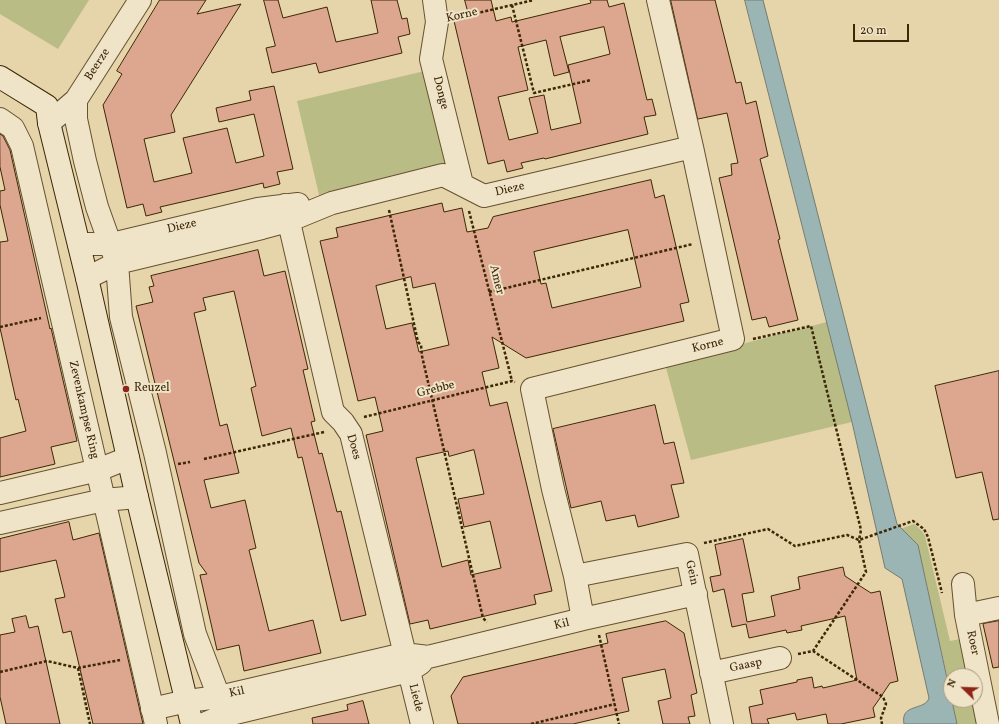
<!DOCTYPE html>
<html>
<head>
<meta charset="utf-8">
<style>
	body { margin:0 }
	#map { position:relative; width:999px; height:724px; overflow:hidden; background:#e6d4aa; font-family:Vollkorn,serif }
	canvas { display:block }
	.north { position:absolute; left:943px; top:668px; width:40px; height:40px; box-sizing:border-box; background:#efe3c8; border:1px solid #a7987a; border-radius:50%; rotate:293deg; font-size:11px; font-weight:700; line-height:16px; text-align:center; color:#3c2706 }
	.north::after { content:''; display:block; margin:auto; width:14px; height:18px; background:#8f2418; clip-path:polygon(50% 0,100% 100%,50% 72%,0 100%) }
	.scale { position:absolute; left:853px; top:24px; width:56px; height:18px; box-sizing:border-box; border:2px solid #3c2706; border-top:0; padding-left:5px; font-size:12px; line-height:14px; white-space:nowrap; color:#3c2706; -webkit-text-stroke:3px #efe3c8; paint-order:stroke }
</style>
</head>
<body>
<div id="map">
<canvas width="999" height="724"></canvas>
<div class="north">N</div>
<div class="scale">20 m</div>
</div>
<script>
const c = document.querySelector('canvas').getContext('2d');
c.lineJoin = 'round';
function paint(path, color) { c.fillStyle = color; c.fill(path, 'evenodd'); }
function strokePath(path, color, width, dash) { c.strokeStyle = color; c.lineWidth = width; c.lineCap = dash ? 'butt' : 'round'; c.setLineDash(dash || []); c.stroke(path); }
function label(font, color, halo, rows, align = 'center') {
  c.font = font + ' Vollkorn,serif'; c.lineWidth = 4; c.setLineDash([]); c.textBaseline = 'middle'; c.strokeStyle = halo; c.fillStyle = color; for (const [text, x, y, turn = 0] of rows) {
    c.save(); c.translate(x, y); c.rotate((+turn || 0) * Math.PI / 180); c.textAlign = isNaN(turn) ? turn : align; if (halo) c.strokeText(text, 0, 0); c.fillText(text, 0, 0); c.restore();
  }
}
const green = new Path2D(`
	M 0,0 L 89,0 L 58,49 L 0,14 Z
	M 429,70 L 451,166 L 320,199 L 297,101 Z
	M 827,322 L 852,422 L 691,460 L 665,364 Z
	M 914,524 L 922,531 L 925,536 L 950,641 L 960,639 L 968,676 L 951,676 L 951,694 L 918,545 L 900,529 Z
	M 952,700 L 973,700 L 978,724 L 957,724 Z`);
const water = new Path2D(`
	M 745,0 L 763,0 L 897,524 L 918,545 L 957,724 L 904,724 C 900,703 925,711 929,698 L 902,579 L 885,568 L 852,422 Z`);
const building = new Path2D(`
	M 160,0 L 206,0 L 197,14 L 241,4 L 171,115 L 175,132 L 144,139 L 154,182 L 192,173 L 183,138 L 227,128 L 236,163 L 264,156 L 254,114 L 219,122 L 216,108 L 251,100 L 249,91 L 274,86 L 293,169 L 277,172 L 280,184 L 264,188 L 263,183 L 234,190 L 160,207 L 162,212 L 146,216 L 143,204 L 127,208 L 103,105 L 122,74 L 117,71 Z
	M 264,0 L 278,0 L 283,18 L 327,7 L 336,42 L 378,33 L 371,0 L 397,0 L 402,19 L 407,18 L 410,34 L 398,37 L 402,53 L 319,73 L 316,63 L 272,73 L 266,48 L 275,46 Z
	M 465,0 L 491,0 L 496,21 L 511,17 L 512,22 L 591,3 L 590,0 L 607,0 L 609,7 L 624,3 L 647,100 L 652,99 L 656,115 L 644,117 L 648,134 L 545,159 L 544,158 L 521,163 L 523,168 L 507,172 L 504,160 L 488,164 L 454,21 L 469,18 ZM 604,27 L 610,54 L 568,65 L 581,123 L 551,130 L 544,95 L 529,98 L 538,133 L 509,140 L 498,97 L 528,90 L 518,47 L 546,40 L 554,76 L 569,72 L 560,37 Z
	M 671,0 L 715,0 L 736,83 L 741,82 L 746,104 L 756,101 L 768,156 L 760,159 L 780,239 L 778,240 L 798,320 L 769,327 L 766,317 L 752,320 L 719,178 L 732,175 L 731,164 L 738,163 L 727,113 L 698,119 Z
	M 0,134 L 3,136 L 10,150 L 50,329 L 51,328 L 77,441 L 51,447 L 55,464 L 0,477 L 0,438 L 26,431 L 18,399 L 16,400 L 0,328 L 0,242 L 8,241 L 0,205 L 0,191 L 5,190 L 0,167 Z
	M 651,180 L 655,198 L 664,195 L 689,302 L 680,304 L 684,321 L 526,358 L 492,337 L 499,368 L 482,372 L 490,406 L 507,402 L 552,591 L 534,595 L 536,604 L 430,629 L 428,620 L 410,624 L 366,435 L 383,431 L 375,397 L 358,401 L 320,241 L 338,237 L 336,228 L 442,203 L 444,212 L 462,208 L 467,232 L 488,228 L 493,217 ZM 628,230 L 641,287 L 552,308 L 546,283 L 541,284 L 534,252 ZM 411,277 L 413,288 L 435,283 L 449,345 L 419,352 L 412,323 L 386,329 L 376,286 ZM 474,450 L 484,494 L 458,499 L 464,527 L 490,521 L 501,568 L 471,575 L 468,560 L 442,567 L 416,458 L 448,451 L 449,456 Z
	M 258,250 L 264,276 L 285,271 L 308,369 L 303,370 L 315,421 L 311,422 L 319,454 L 322,453 L 337,512 L 341,511 L 366,615 L 341,621 L 302,457 L 298,458 L 291,428 L 262,436 L 251,388 L 256,386 L 234,291 L 203,298 L 206,310 L 194,313 L 220,426 L 227,424 L 239,473 L 204,480 L 211,508 L 245,500 L 256,548 L 249,550 L 269,631 L 313,620 L 321,653 L 244,671 L 239,645 L 217,650 L 200,575 L 207,574 L 199,563 L 136,306 L 153,302 L 149,287 L 154,286 L 151,276 Z
	M 999,371 L 999,519 L 993,520 L 982,472 L 956,478 L 935,386 Z
	M 655,405 L 664,444 L 674,442 L 684,483 L 671,485 L 679,517 L 638,527 L 635,515 L 606,521 L 601,501 L 571,508 L 553,429 Z
	M 69,522 L 73,540 L 99,533 L 143,724 L 93,724 L 71,631 L 63,633 L 55,599 L 65,597 L 56,560 L 0,572 L 0,539 Z
	M 743,539 L 754,592 L 742,594 L 747,622 L 775,616 L 771,596 L 800,589 L 798,577 L 843,567 L 845,576 L 860,586 L 871,593 L 880,591 L 898,681 L 890,683 L 880,698 L 873,708 L 875,717 L 841,724 L 828,724 L 826,714 L 797,720 L 795,713 L 767,719 L 769,724 L 752,724 L 749,707 L 763,704 L 760,690 L 797,682 L 797,680 L 812,677 L 814,688 L 822,686 L 823,688 L 857,680 L 845,616 L 801,626 L 802,630 L 787,633 L 786,630 L 749,638 L 746,624 L 732,627 L 724,589 L 713,592 L 710,577 L 721,575 L 715,545 Z
	M 26,616 L 29,628 L 38,626 L 60,724 L 6,724 L 0,697 L 0,635 L 15,632 L 12,619 Z
	M 666,621 L 684,633 L 697,693 L 691,695 L 695,716 L 688,717 L 690,724 L 663,724 L 658,701 L 671,698 L 665,669 L 622,678 L 629,711 L 573,724 L 458,724 L 451,696 L 463,677 L 608,643 L 606,634 Z
	M 999,621 L 999,667 L 993,668 L 983,624 Z
	M 363,701 L 369,724 L 313,724 L 312,718 L 348,710 L 347,705 Z`);
const path = new Path2D(`
	M 512,5 L 534,93 L 591,80
	M 456,18 L 534,0
	M 389,210 L 418,342 L 421,345 L 422,356 L 483,618 L 487,622
	M 469,211 L 512,381
	M 489,292 L 693,244
	M 0,327 L 41,318
	M 753,339 L 811,326 L 861,530 L 859,540 L 866,572 L 813,651
	M 364,417 L 512,381 L 515,382
	M 204,459 L 324,432
	M 178,464 L 190,462
	M 704,543 L 768,529 L 795,546 L 847,535 L 859,540 L 913,521 L 924,529 L 928,537 L 942,593
	M 599,635 L 619,724
	M 798,654 L 813,651 L 883,697 L 886,704 L 881,718 L 882,724
	M 78,668 L 90,724
	M 0,672 L 47,661 L 78,668 L 120,660
	M 531,724 L 615,704`);
const minor = new Path2D(`
	M 434,0 L 437,22 L 431,59 L 462,184
	M 76,100 L 76,119 L 85,161 L 97,207 L 117,263 L 121,317 L 155,453 L 195,634 L 219,697 L 225,724
	M 0,119 L 13,128 L 22,146 L 156,724
	M 49,123 L 76,100 L 140,0
	M 285,205 L 333,412 L 343,422 L 351,434 L 422,724
	M 79,244 L 112,244 L 258,209 L 298,204
	M 87,278 L 117,263 L 262,228 L 288,221 L 332,203 L 443,175 L 484,196 L 692,147
	M 0,493 L 98,470 L 128,458
	M 0,523 L 104,500 L 137,497
	M 575,576 L 553,489 L 532,389 L 733,339 L 692,147 L 658,0
	M 963,584 L 966,615 L 988,724
	M 966,615 L 999,608
	M 583,619 L 575,576 L 687,554 L 722,724
	M 711,673 L 780,658
	M 152,709 L 187,701 L 219,697 L 404,654 L 428,657 L 583,619 L 696,594
	M 204,724 L 223,716 L 409,671 L 421,663`);
const secondary = new Path2D(`
	M 0,77 L 47,106 L 49,123 L 87,278 L 137,497 L 192,724`);
const markers = [
	[126,389,4,"#8f2418"]
];
const streetNames = [
	["Korne",462,16,-13],
	["Beerze",98,65,-57],
	["Donge",440,93,76],
	["Dieze",510,190,-13],
	["Dieze",182,227,-13],
	["Amer",496,280,76],
	["Korne",708,346,-14],
	["Grebbe",436,390,-14],
	["Zevenkampse Ring",83,410,77],
	["Does",353,447,74],
	["Gein",691,573,77],
	["Kil",562,625,-14],
	["Roer",972,643,78],
	["Gaasp",746,666,-12],
	["Kil",237,693,-13],
	["Liede",415,698,76]
];
const poiNames = [
	["Reuzel",134,389]
];
paint(green, '#b9bc85');
paint(water, '#9bb5b4');
strokePath(water, '#757c6e', 1);
paint(building, '#dda68e');
strokePath(building, '#3c2706', 1);
strokePath(minor, '#66522f', 24);
strokePath(secondary, '#3c2706', 24);
strokePath(path, '#3c2706', 2.5, [3, 2]);
strokePath(minor, '#efe3c8', 22);
strokePath(secondary, '#efe3c8', 22);
for (const [x, y, r, color] of markers) { const dot = new Path2D(); dot.arc(x, y, r, 0, 2 * Math.PI); c.fillStyle = color; c.fill(dot); strokePath(dot, '#efe3c8', 1.5); }
label('12px', '#3c2706', '#efe3c8', streetNames);
label('12px', '#3c2706', '#efe3c8', poiNames, 'left');
</script>
</body>
</html>
